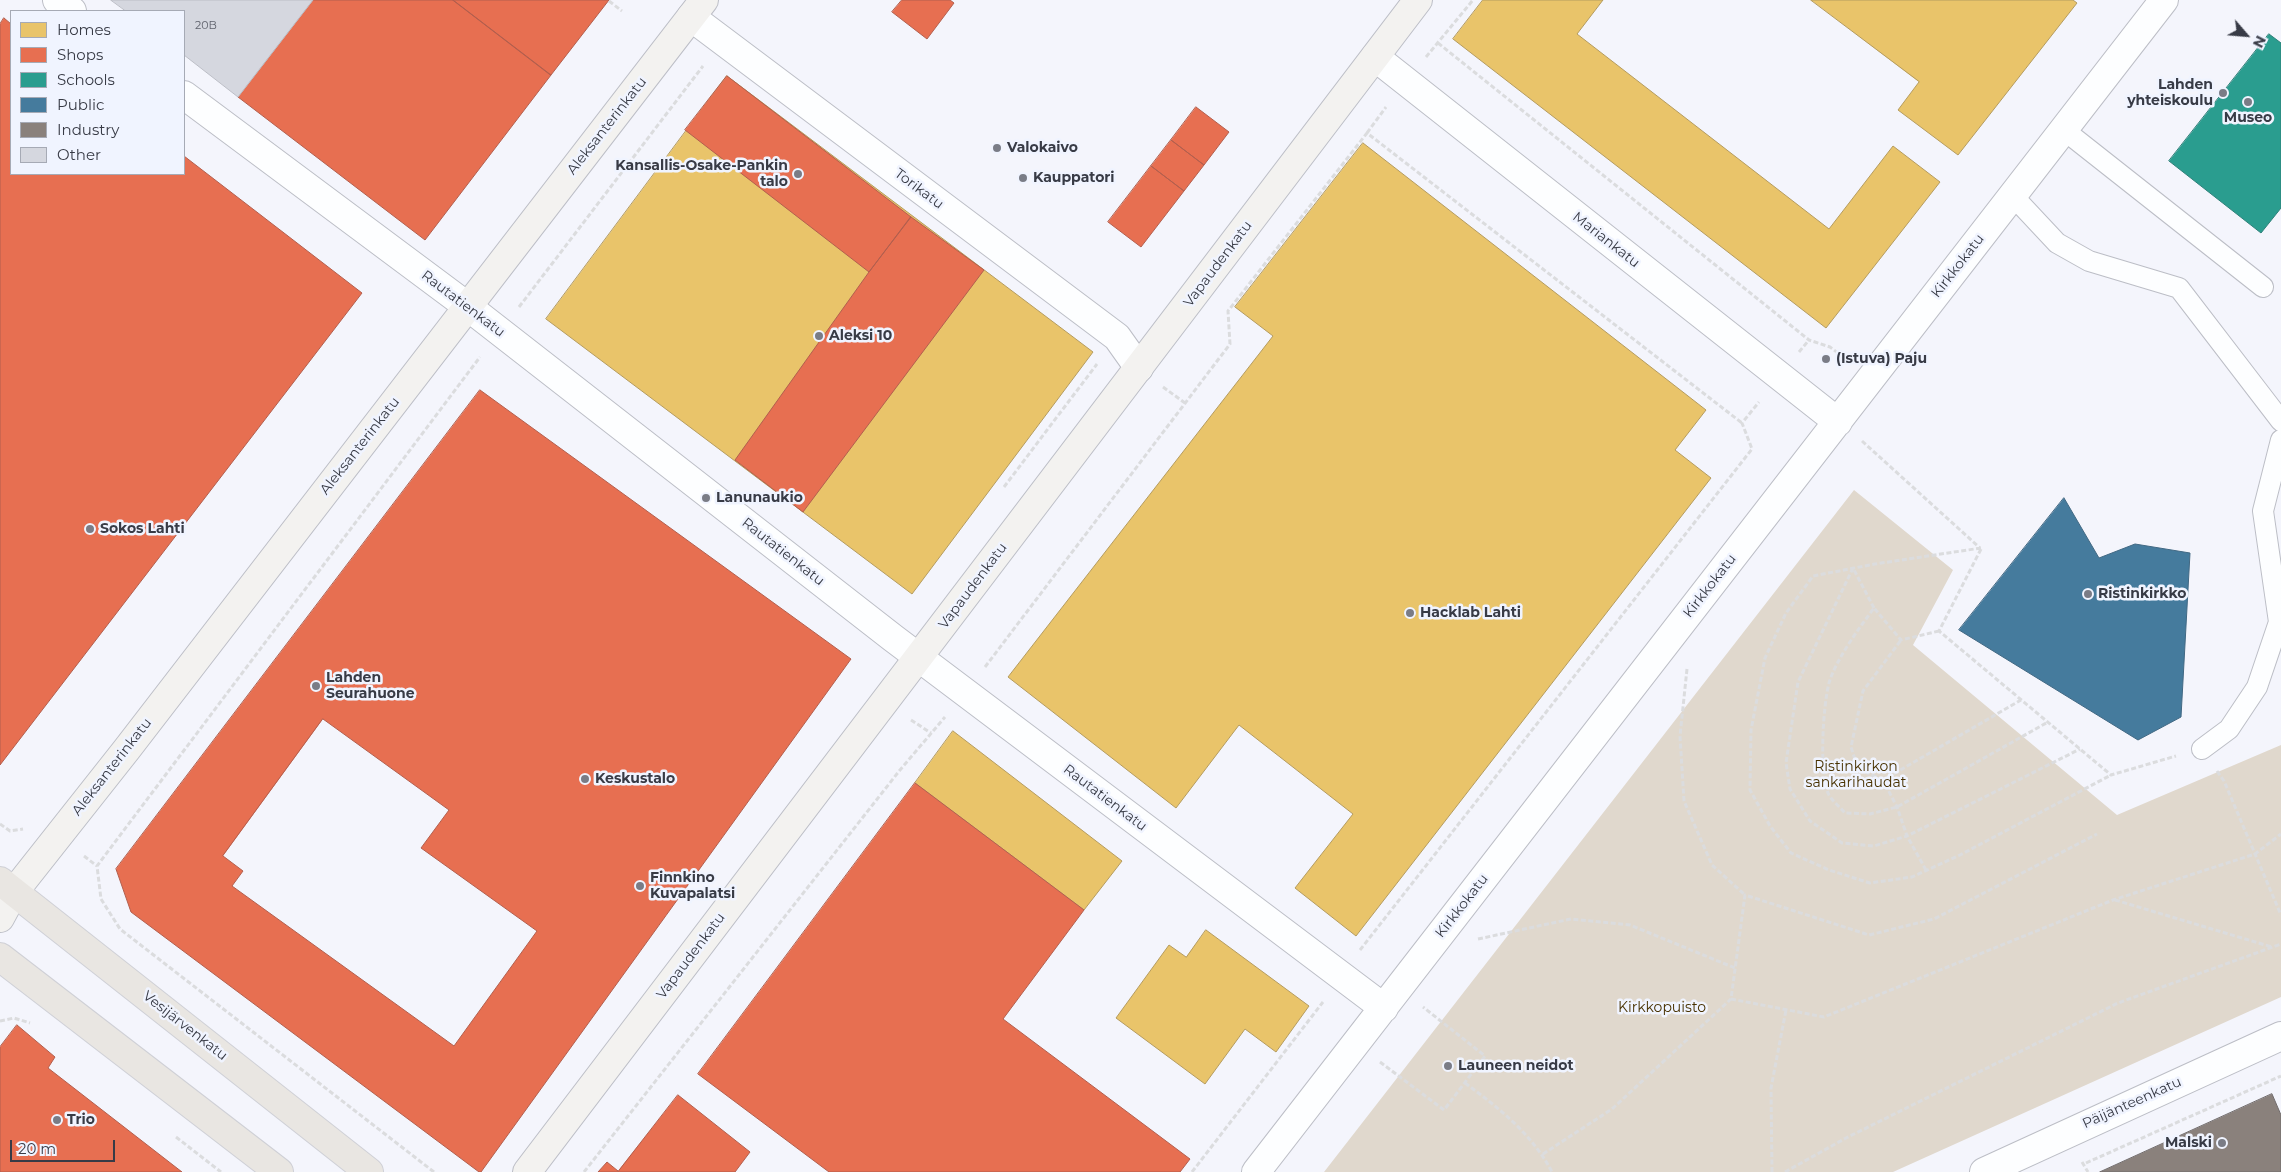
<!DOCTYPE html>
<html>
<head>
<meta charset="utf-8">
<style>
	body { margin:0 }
	#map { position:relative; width:2281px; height:1172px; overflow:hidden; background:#f4f5fc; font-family:Montserrat,sans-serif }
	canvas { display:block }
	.legend { position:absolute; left:10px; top:10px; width:175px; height:165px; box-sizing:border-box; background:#f0f4ff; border:1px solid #a6aab5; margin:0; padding:6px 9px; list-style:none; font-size:15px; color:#383b46 }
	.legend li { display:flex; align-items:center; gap:10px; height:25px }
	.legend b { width:25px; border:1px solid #a6aab5 }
	.north { position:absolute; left:2221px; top:10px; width:50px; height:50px; -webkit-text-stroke:4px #f0f4ff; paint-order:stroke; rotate:117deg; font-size:14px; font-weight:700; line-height:20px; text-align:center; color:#383b46 }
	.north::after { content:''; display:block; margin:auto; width:18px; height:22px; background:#383b46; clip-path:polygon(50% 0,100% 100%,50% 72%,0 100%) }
	.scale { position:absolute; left:10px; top:1140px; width:105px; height:22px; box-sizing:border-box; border:2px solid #383b46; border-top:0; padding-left:6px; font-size:15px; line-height:18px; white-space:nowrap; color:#383b46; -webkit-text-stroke:4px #f0f4ff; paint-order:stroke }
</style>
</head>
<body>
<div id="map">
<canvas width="2281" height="1172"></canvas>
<ul class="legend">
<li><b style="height:14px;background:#e9c46a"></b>Homes</li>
<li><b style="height:14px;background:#e76f51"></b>Shops</li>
<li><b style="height:14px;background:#2a9d8f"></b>Schools</li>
<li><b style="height:14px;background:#457b9d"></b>Public</li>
<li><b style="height:14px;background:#8a817c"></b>Industry</li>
<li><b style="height:14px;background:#d5d7df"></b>Other</li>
</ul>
<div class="north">N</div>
<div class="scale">20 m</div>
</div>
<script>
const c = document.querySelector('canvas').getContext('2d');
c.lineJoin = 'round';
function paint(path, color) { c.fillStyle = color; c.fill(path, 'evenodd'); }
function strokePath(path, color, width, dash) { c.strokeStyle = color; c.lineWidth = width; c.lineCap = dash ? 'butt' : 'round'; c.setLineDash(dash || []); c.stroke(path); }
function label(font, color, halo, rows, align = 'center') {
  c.font = font + ' Montserrat,sans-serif'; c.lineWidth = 5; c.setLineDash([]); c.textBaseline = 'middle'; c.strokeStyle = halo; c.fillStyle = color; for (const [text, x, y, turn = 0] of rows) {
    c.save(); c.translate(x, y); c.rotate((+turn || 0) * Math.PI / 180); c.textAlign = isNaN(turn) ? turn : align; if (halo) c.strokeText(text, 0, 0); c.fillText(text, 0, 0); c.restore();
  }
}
const green = new Path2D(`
	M 1854,490 L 1953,570 L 1913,645 L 2117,815 L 2281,745 L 2281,997 L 1893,1172 L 1324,1172 Z`);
const homes = new Path2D(`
	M 1483,0 L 1603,0 L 1577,34 L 1829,229 L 1893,146 L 1940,182 L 1826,328 L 1453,39 Z
	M 1811,0 L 2073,0 L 2077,3 L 1958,155 L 1898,110 L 1919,82 Z
	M 727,76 L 1093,352 L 912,594 L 546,319 Z
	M 1363,143 L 1706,410 L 1675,450 L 1711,478 L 1356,936 L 1295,888 L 1353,814 L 1239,725 L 1176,808 L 1008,677 L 1273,336 L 1235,307 Z
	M 953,731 L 1122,861 L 1084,910 L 915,783 Z
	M 1206,930 L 1309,1006 L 1276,1052 L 1245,1029 L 1205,1084 L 1116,1018 L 1169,945 L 1186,957 Z`);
const shops = new Path2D(`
	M 313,0 L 453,0 L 551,75 L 425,240 L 238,97 Z
	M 453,0 L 609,0 L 551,75 Z
	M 902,0 L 950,0 L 954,3 L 927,39 L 892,12 Z
	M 4,18 L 11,24 L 11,174 L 184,174 L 184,156 L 362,293 L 0,765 L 0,24 Z
	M 727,76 L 911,217 L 869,272 L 685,130 Z
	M 1196,107 L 1229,132 L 1204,165 L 1171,140 Z
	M 1171,140 L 1204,165 L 1184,191 L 1151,166 Z
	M 1151,166 L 1184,191 L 1141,247 L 1108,222 Z
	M 911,217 L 984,270 L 803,512 L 735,460 L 869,272 Z
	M 480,390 L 851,659 L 481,1172 L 479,1172 L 131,912 L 116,869 ZM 323,719 L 449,810 L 421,848 L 537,931 L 454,1046 L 232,886 L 243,871 L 223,856 Z
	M 915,783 L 1084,910 L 1003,1019 L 1190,1159 L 1180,1172 L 829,1172 L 698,1074 Z
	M 17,1025 L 55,1057 L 48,1068 L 182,1172 L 0,1172 L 0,1047 Z
	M 678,1095 L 750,1152 L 735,1172 L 598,1172 L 607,1162 L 618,1171 Z`);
const schools = new Path2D(`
	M 2269,34 L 2281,43 L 2281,208 L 2261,233 L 2169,161 Z`);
const public = new Path2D(`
	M 2064,498 L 2099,558 L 2135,544 L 2190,553 L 2181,717 L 2138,740 L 1959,630 Z`);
const industry = new Path2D(`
	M 2272,1094 L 2281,1115 L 2281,1172 L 2100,1172 Z`);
const building = new Path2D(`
	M 111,0 L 313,0 L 238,97 L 184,55 L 184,11 L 126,11 Z`);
const path = new Path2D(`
	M 609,1 L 622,11
	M 1438,43 L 1809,340 L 1830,347 L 1846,359
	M 1426,57 L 1473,0
	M 1367,133 L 1386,107
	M 519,307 L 703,66
	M 1799,352 L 1809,340
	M 1163,387 L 1185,403
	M 1862,441 L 1980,548
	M 1004,487 L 1097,364
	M 1981,548 L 1875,564 L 1813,576 L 1786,613 L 1765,658 L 1751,730 L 1750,790 L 1770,826 L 1791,853 L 1829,870 L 1870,883 L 1912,877 L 1960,855 L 2111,775
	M 1981,549 L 1939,631 L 2111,775 L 2176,756
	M 1874,608 L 1853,568 L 1798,682 L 1786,763 L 1790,789 L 1810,821 L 1842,843 L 1874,846 L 1907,836 L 2080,749
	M 1939,631 L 1901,640 L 1874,608 C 1860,627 1836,659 1829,683 C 1823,706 1819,771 1828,793 C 1831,800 1840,807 1845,813 L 1870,814 L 1897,807 L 2048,722
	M 985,667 L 1230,344 L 1228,311 L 1367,133 L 1742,423
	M 1687,669 L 1680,736 L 1684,801 L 1712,865 L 1745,895
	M 911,720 L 931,733
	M 2217,771 L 2224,781 L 2281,915
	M 1883,780 L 1858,769 L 1851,747 L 1863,691 L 1901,640
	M 0,824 L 10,831 L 23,829
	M 84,856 L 97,866
	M 1926,870 L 1907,836 L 1897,807 L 1883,780 L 2021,700
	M 2115,900 L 2272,947
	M 1478,939 L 1571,919 L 1630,925 L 1735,968
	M 1360,950 L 1752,449 L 1742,423 L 1759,402
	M 1731,999 L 1824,1017 L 2113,900 L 2255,854 L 2281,834
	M 0,1021 L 14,1018 L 30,1023
	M 1380,1062 L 1444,1110 L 1485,1056 L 1423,1007
	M 1465,1083 C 1499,1108 1532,1134 1552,1172
	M 176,1137 L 221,1172
	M 1543,1154 L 1612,1109 L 1731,999 L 1745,895 L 1869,935 L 1934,919 L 2097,834
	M 2082,1162 L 2088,1172
	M 2086,1163 L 2281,1076
	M 434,1172 L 120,929 L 101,899 L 97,866 L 480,357
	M 584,1172 L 900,770 L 945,717
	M 1192,1172 L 1323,1002
	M 1772,1172 L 1771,1088 L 1786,1010
	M 1785,1172 L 1846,1138 L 2118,1003 L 2281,944`);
const lane = new Path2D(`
	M 2064,130 L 2263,287
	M 2013,196 L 2057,243 L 2089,261 L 2179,288 L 2281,421
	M 2202,749 L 2229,729 L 2257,687 L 2279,622 L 2263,511 L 2281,440`);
const street = new Path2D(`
	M 57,0 L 72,11
	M 691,17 L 1117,337 L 1139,368
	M 1375,57 L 1838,422
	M 184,95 L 467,306 L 893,638 L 1384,1008
	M 1256,1172 L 2164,0
	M 1984,1172 L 2281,1036`);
const secondary = new Path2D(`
	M 0,918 L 14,892 L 127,749 L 704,0
	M 527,1172 L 1418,0`);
const primary = new Path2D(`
	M 0,881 L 369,1172
	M 0,957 L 279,1172`);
const markers = [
	[2223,93,5,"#7a7c86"],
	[2248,102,5,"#7a7c86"],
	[997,148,5,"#7a7c86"],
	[798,174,5,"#7a7c86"],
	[1023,178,5,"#7a7c86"],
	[819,336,5,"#7a7c86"],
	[1826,359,5,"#7a7c86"],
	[706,498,5,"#7a7c86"],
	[90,529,5,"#7a7c86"],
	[2088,594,5,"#7a7c86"],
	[1410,613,5,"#7a7c86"],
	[316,686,5,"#7a7c86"],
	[585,779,5,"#7a7c86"],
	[640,886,5,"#7a7c86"],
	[1448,1066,5,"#7a7c86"],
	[57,1120,5,"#7a7c86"],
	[2222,1143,5,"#7a7c86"]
];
const numberNames = [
	["20B",206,26]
];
const poiNames = [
	["Lahden",2213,85,"right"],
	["yhteiskoulu",2213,101,"right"],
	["Museo",2248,118,"center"],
	["Valokaivo",1007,148],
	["Kansallis-Osake-Pankin",788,166,"right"],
	["talo",788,182,"right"],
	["Kauppatori",1033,178],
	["Aleksi 10",829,336],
	["(Istuva) Paju",1836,359],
	["Lanunaukio",716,498],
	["Sokos Lahti",100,529],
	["Ristinkirkko",2098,594],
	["Hacklab Lahti",1420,613],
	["Lahden",326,678],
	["Seurahuone",326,694],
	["Keskustalo",595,779],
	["Finnkino",650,878],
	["Kuvapalatsi",650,894],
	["Launeen neidot",1458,1066],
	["Trio",67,1120],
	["Malski",2212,1143,"right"]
];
const streetNames = [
	["Aleksanterinkatu",607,126,-52],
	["Torikatu",919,189,37],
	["Mariankatu",1606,240,38],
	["Vapaudenkatu",1218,264,-53],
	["Kirkkokatu",1958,266,-52],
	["Rautatienkatu",463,304,37],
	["Aleksanterinkatu",360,446,-52],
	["Rautatienkatu",783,552,38],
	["Vapaudenkatu",973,586,-53],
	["Kirkkokatu",1710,586,-52],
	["Aleksanterinkatu",112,767,-52],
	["Rautatienkatu",1105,798,37],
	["Kirkkokatu",1462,906,-52],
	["Vapaudenkatu",691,956,-53],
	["Vesijärvenkatu",185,1026,38],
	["Päijänteenkatu",2132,1103,-24]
];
const parkNames = [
	["Ristinkirkon",1856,767],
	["sankarihaudat",1856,783],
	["Kirkkopuisto",1662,1008]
];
paint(green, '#e0d8cd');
paint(homes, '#e9c46a');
strokePath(homes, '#b49b5f', 1);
paint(shops, '#e76f51');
strokePath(shops, '#b25f4e', 1);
paint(schools, '#2a9d8f');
strokePath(schools, '#2e8079', 1);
paint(public, '#457b9d');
strokePath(public, '#416883', 1);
paint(industry, '#8a817c');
strokePath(industry, '#716c6c', 1);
paint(building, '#d5d7df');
strokePath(building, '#bcbec6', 1);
strokePath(lane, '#bcbec6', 22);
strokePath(street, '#bcbec6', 30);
strokePath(secondary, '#bcbec6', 30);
strokePath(primary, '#cfd0d6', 30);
strokePath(path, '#dbdcde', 3, [5, 2.5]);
strokePath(lane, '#fdfeff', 20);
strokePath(street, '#fdfeff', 28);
strokePath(secondary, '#f3f2f0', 28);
strokePath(primary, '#e9e6e2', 28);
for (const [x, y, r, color] of markers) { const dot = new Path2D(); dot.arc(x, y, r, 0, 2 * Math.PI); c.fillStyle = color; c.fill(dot); strokePath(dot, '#f0f4ff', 2); }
label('11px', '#5f626c', null, numberNames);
label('bold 14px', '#383b46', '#f0f4ff', poiNames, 'left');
label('14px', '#383b46', '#f0f4ff', streetNames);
label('14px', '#483100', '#f0f4ff', parkNames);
</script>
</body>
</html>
